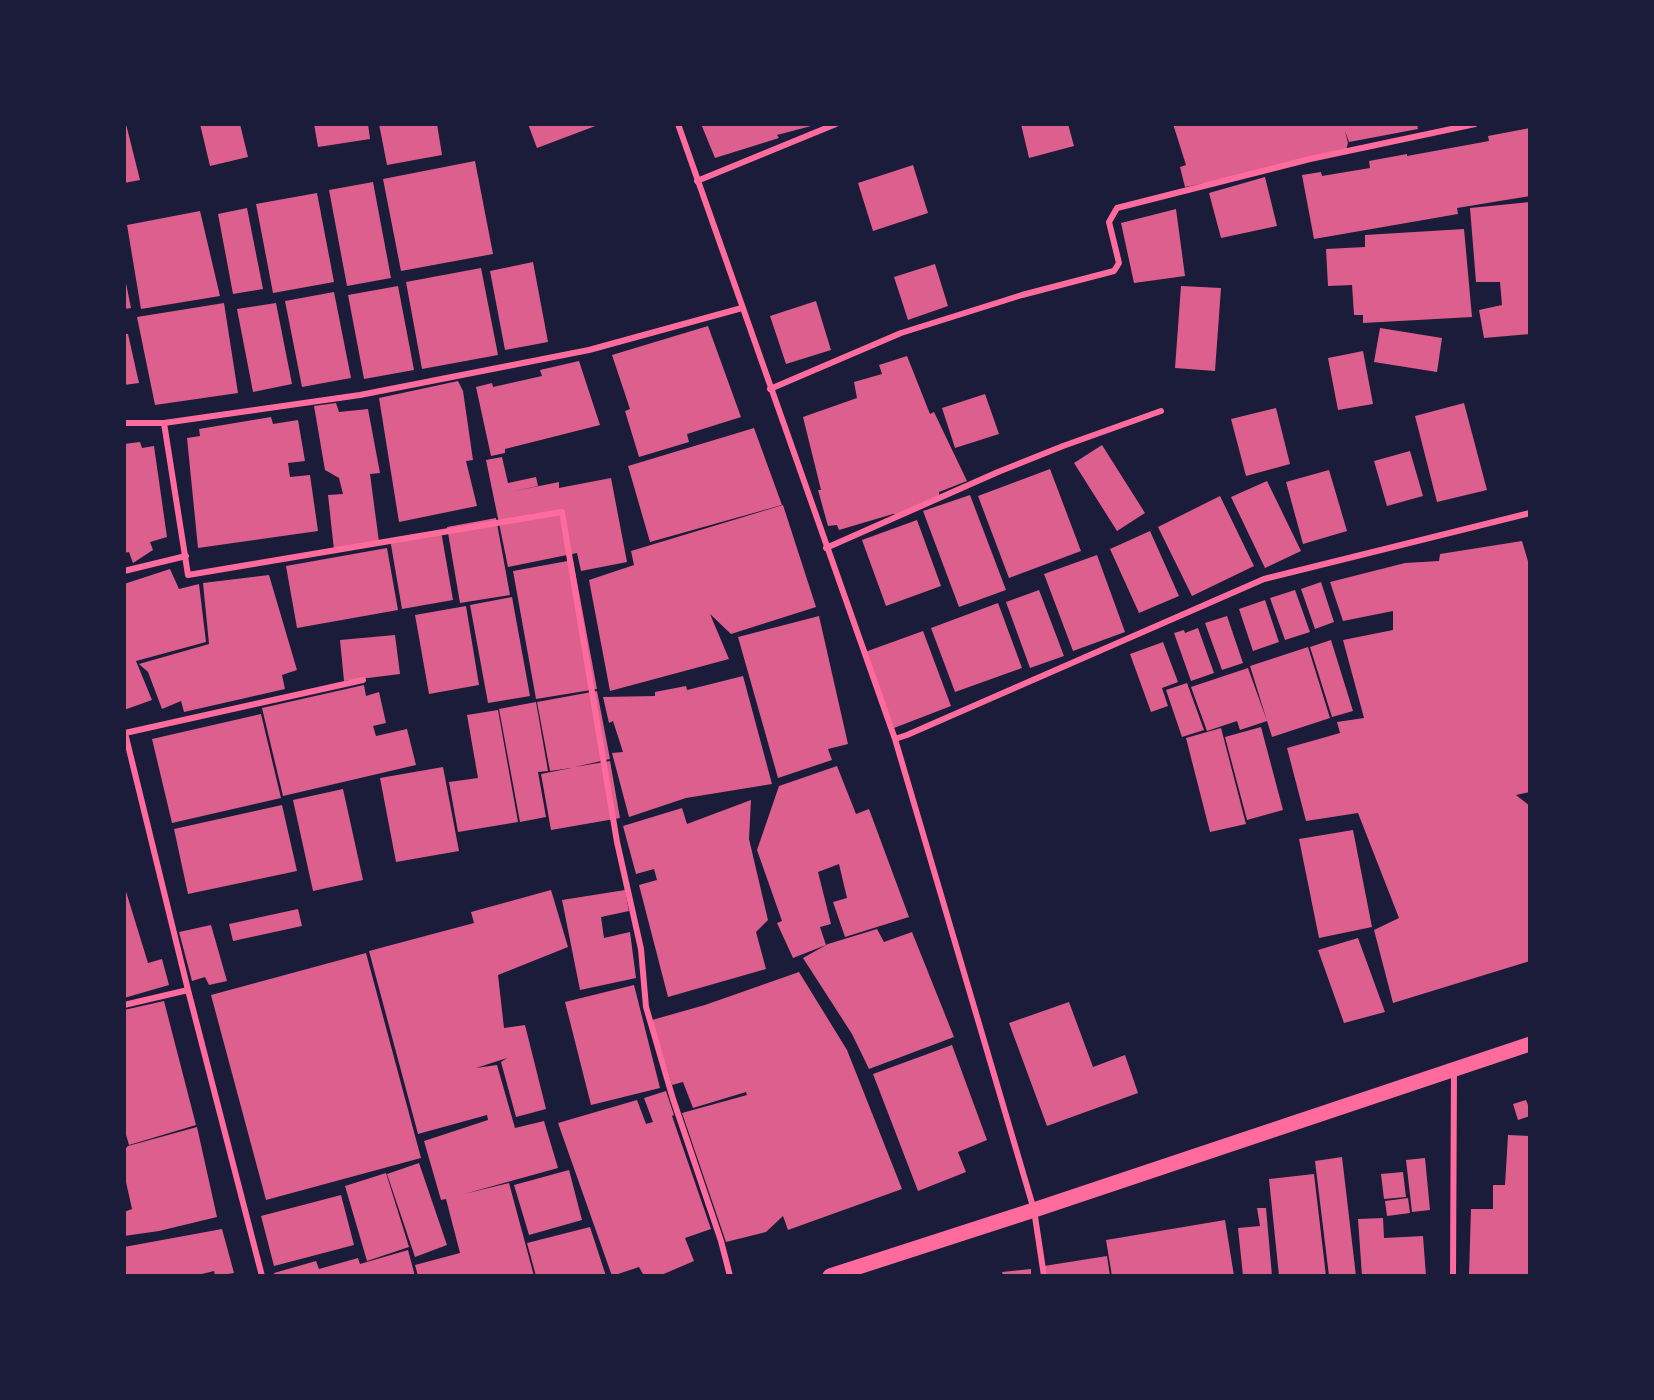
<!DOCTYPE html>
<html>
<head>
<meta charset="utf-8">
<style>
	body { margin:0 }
	#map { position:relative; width:1654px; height:1400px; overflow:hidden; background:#1b1b3a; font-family:"Exo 2",sans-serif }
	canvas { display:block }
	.frame { position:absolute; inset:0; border:126px solid #1b1b3a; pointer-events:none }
</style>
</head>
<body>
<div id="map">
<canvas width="1654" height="1400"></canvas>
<div class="frame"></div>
</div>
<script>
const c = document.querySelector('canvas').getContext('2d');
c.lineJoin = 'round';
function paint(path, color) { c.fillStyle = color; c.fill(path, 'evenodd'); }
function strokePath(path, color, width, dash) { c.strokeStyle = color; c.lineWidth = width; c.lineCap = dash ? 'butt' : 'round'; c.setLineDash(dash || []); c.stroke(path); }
const building = new Path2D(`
	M 124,124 L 126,124 L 140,180 L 124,183 Z
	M 200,124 L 240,124 L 248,157 L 210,166 Z
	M 314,124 L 368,124 L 370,139 L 318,147 Z
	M 379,124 L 437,124 L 442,155 L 387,165 Z
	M 528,124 L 598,124 L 598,125 L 537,148 Z
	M 701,124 L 815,124 L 815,125 L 777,135 L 779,138 L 715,158 Z
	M 1021,124 L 1068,124 L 1074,146 L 1029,158 Z
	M 1173,124 L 1417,124 L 1418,129 L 1349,142 L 1345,131 L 1348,143 L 1346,150 L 1249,174 L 1185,187 L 1180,167 L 1186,165 Z
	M 1530,128 L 1530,196 L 1457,208 L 1458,214 L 1314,239 L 1302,175 L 1321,172 L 1322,176 L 1370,168 L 1369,161 L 1407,154 L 1407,156 L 1489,141 L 1488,136 Z
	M 475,161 L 493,254 L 401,271 L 383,179 Z
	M 913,165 L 928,213 L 873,231 L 858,183 Z
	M 1265,177 L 1277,226 L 1221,238 L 1209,193 Z
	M 373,182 L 391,278 L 347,286 L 329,190 Z
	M 317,193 L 334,282 L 273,293 L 256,204 Z
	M 1530,202 L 1530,334 L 1484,338 L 1479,310 L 1502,305 L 1500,282 L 1476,282 L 1470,208 Z
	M 247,208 L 263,289 L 233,294 L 218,214 Z
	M 1176,209 L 1185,276 L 1134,283 L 1121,223 Z
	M 200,211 L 220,296 L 141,309 L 127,225 Z
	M 1464,229 L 1472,317 L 1363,323 L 1363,315 L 1354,315 L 1352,285 L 1328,286 L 1326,249 L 1365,247 L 1365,235 Z
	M 533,262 L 548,342 L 505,350 L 490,271 Z
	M 935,264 L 948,306 L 908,320 L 894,277 Z
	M 481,268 L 498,355 L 422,369 L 406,282 Z
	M 124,273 L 131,308 L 124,309 Z
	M 398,286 L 414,370 L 364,379 L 348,295 Z
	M 1181,286 L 1221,288 L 1215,371 L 1175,368 Z
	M 334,292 L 351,378 L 302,387 L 285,301 Z
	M 816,301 L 831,350 L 786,364 L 770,316 Z
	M 224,303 L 238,393 L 155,405 L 137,317 Z
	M 276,303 L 292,384 L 253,392 L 237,309 Z
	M 708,326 L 741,417 L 687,434 L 689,442 L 639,457 L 625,411 L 630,409 L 612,355 Z
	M 1380,328 L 1442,338 L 1437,372 L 1374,362 Z
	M 124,334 L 128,334 L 139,383 L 124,385 Z
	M 1363,351 L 1373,404 L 1338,410 L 1328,358 Z
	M 907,356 L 930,414 L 934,412 L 967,481 L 939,492 L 939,497 L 900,514 L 893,514 L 839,530 L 837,525 L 828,526 L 818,490 L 821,490 L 803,417 L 857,398 L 854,382 L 882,374 L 879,365 Z
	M 579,361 L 600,425 L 505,449 L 505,453 L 491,456 L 476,387 L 492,383 L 493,387 L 542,376 L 540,370 Z
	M 458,381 L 463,391 L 473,460 L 466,461 L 477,506 L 399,522 L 379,398 Z
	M 985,394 L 999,434 L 955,448 L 942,408 Z
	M 336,403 L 339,412 L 368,409 L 380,473 L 370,474 L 379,542 L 334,550 L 328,495 L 343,494 L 339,478 L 325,470 L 314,406 Z
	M 1464,403 L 1487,490 L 1437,502 L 1415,416 Z
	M 1276,408 L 1290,464 L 1246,476 L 1231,419 Z
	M 271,417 L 273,424 L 298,420 L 305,461 L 288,463 L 290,477 L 310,475 L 318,531 L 198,548 L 187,438 L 200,436 L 199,429 Z
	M 754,428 L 782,505 L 650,542 L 628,466 Z
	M 140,442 L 142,448 L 154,446 L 167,537 L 150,542 L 153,550 L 133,563 L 129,552 L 124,553 L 124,444 Z
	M 1102,445 L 1145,513 L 1117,531 L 1074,463 Z
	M 1410,451 L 1423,496 L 1387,506 L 1374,461 Z
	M 502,457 L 508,483 L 536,477 L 538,486 L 510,492 L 559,482 L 559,488 L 611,478 L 627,562 L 581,571 L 577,553 L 508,567 L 486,460 Z
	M 1050,469 L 1081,551 L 1009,578 L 978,496 Z
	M 1329,470 L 1347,531 L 1303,544 L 1286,482 Z
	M 1267,481 L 1301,551 L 1265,568 L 1231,497 Z
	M 970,495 L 1006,590 L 959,607 L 923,511 Z
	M 1220,496 L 1254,566 L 1192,596 L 1158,527 Z
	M 783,505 L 816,607 L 731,634 L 710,614 L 729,659 L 610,691 L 589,580 L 634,565 L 631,551 Z
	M 496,518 L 510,595 L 460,603 L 447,527 Z
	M 917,520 L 941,586 L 886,606 L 862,540 Z
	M 441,531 L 453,600 L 402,609 L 390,539 Z
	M 1150,531 L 1179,596 L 1139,613 L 1110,549 Z
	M 1522,541 L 1530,568 L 1530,792 L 1516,795 L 1530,806 L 1530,961 L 1393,1003 L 1374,930 L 1399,918 L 1358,813 L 1306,821 L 1287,748 L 1340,733 L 1337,722 L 1364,718 L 1343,640 L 1393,630 L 1393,611 L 1343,621 L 1330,582 L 1405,563 L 1439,561 L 1440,554 Z
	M 387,548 L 398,610 L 297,628 L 286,566 Z
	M 1097,555 L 1125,632 L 1073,651 L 1044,574 Z
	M 573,560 L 597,689 L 536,699 L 513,571 Z
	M 170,569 L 179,589 L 199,584 L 206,642 L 136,661 L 152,700 L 124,710 L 124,584 Z
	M 269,575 L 297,670 L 282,675 L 285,689 L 184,712 L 181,701 L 162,709 L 148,672 L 139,664 L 209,644 L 203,583 Z
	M 1321,582 L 1334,622 L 1315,629 L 1301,589 Z
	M 1039,590 L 1064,656 L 1030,668 L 1006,602 Z
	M 1295,590 L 1310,632 L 1285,640 L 1270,598 Z
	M 512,597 L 530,696 L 488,703 L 470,605 Z
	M 1265,600 L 1279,642 L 1253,651 L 1239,609 Z
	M 998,603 L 1022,668 L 955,692 L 931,628 Z
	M 466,606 L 479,685 L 429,694 L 415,615 Z
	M 819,616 L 848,744 L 828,749 L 832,760 L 778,778 L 738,637 Z
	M 1227,616 L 1243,663 L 1222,670 L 1205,623 Z
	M 1198,628 L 1214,673 L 1191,681 L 1174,633 L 1184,630 L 1185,633 Z
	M 923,631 L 951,706 L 894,728 L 865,652 Z
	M 395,635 L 400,674 L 344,681 L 340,640 Z
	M 1331,640 L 1353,711 L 1332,717 L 1310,647 Z
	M 1163,642 L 1178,682 L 1162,688 L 1168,706 L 1151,712 L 1130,654 Z
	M 1308,647 L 1330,718 L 1272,737 L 1250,666 Z
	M 1248,668 L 1267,721 L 1240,730 L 1237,721 L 1207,731 L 1191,687 Z
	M 743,676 L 772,784 L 686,798 L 629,817 L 612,753 L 623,752 L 613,721 L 609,723 L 603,697 L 655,696 L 655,692 L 686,686 L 687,690 Z
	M 1187,683 L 1204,730 L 1182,737 L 1166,690 Z
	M 364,685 L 366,696 L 379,692 L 386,723 L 373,726 L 376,736 L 407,729 L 416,765 L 283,796 L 262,708 Z
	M 597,691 L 610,759 L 575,767 L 610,761 L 620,818 L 551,830 L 541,774 L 571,768 L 550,771 L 537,702 Z
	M 536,702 L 548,771 L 538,772 L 546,817 L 520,822 L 499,709 Z
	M 498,710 L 518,822 L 458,832 L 449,782 L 478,778 L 467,715 Z
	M 261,714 L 281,798 L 172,823 L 152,739 Z
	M 1261,727 L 1283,810 L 1247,820 L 1225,737 Z
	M 1221,728 L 1246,824 L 1210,832 L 1186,738 Z
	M 837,766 L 856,814 L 869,809 L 909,917 L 845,937 L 833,902 L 847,898 L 839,864 L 818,872 L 831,924 L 820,927 L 826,945 L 793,958 L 777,923 L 782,921 L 757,850 L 779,786 Z
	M 443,767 L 459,851 L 396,862 L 380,778 Z
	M 343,789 L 363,880 L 313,891 L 293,800 Z
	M 751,800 L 749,839 L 768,920 L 756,932 L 766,969 L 668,997 L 639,885 L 657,880 L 654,869 L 636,874 L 623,826 L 682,808 L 687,824 Z
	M 282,805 L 297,871 L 188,894 L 174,829 Z
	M 1353,830 L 1372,927 L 1319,938 L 1299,839 Z
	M 124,885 L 148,963 L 162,959 L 169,985 L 124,998 Z
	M 551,890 L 568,947 L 498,975 L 504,1028 L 525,1025 L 546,1109 L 516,1117 L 501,1062 L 507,1058 L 476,1068 L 497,1065 L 515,1128 L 544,1121 L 558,1168 L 464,1194 L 509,1183 L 534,1276 L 418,1276 L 415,1265 L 460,1253 L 446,1199 L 441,1200 L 424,1141 L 488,1120 L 487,1115 L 418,1134 L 369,951 L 474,923 L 471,912 Z
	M 625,890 L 629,911 L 601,917 L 604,938 L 630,932 L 636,978 L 580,990 L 562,900 Z
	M 298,909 L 302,926 L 233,941 L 229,924 Z
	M 211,925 L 227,981 L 209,985 L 205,977 L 192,981 L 179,932 Z
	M 877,929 L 884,942 L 912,932 L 954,1037 L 869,1069 L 852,1034 L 803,958 L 828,944 Z
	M 1358,938 L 1385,1012 L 1344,1023 L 1318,950 Z
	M 366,953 L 421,1158 L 266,1200 L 211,995 Z
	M 799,972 L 847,1050 L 902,1189 L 788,1230 L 783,1216 L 766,1232 L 726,1242 L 682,1113 L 747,1095 L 746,1092 L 693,1108 L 683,1082 L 672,1085 L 652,1020 L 705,1005 Z
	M 634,985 L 660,1088 L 591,1105 L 565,1002 Z
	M 164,1001 L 196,1125 L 129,1145 L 124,1128 L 124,1010 Z
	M 1069,1002 L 1093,1067 L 1125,1055 L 1138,1093 L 1047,1126 L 1009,1023 Z
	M 952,1045 L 987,1140 L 958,1152 L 966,1172 L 918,1191 L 873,1074 Z
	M 666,1091 L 674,1115 L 672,1116 L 711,1229 L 685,1238 L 694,1261 L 659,1276 L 644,1276 L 639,1267 L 612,1276 L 558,1123 L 637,1100 L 646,1124 L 653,1122 L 644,1098 Z
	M 1526,1100 L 1530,1110 L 1530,1116 L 1518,1120 L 1513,1104 Z
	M 197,1127 L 217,1217 L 159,1231 L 124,1236 L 124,1212 L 132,1209 L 124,1173 L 124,1150 L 128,1146 Z
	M 1508,1135 L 1530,1136 L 1530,1276 L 1469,1276 L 1471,1209 L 1493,1209 L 1493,1185 L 1505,1185 Z
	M 1342,1157 L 1356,1276 L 1329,1276 L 1315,1161 Z
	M 1425,1158 L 1430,1210 L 1412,1212 L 1406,1160 Z
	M 419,1163 L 447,1245 L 415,1257 L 387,1174 Z
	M 569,1170 L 582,1220 L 529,1235 L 514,1185 Z
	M 1403,1172 L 1406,1197 L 1384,1199 L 1381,1174 Z
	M 386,1173 L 409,1247 L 367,1261 L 345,1186 Z
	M 1314,1174 L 1326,1276 L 1279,1276 L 1269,1179 Z
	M 341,1195 L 354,1245 L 274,1266 L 261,1216 Z
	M 1408,1198 L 1410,1213 L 1387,1216 L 1385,1201 Z
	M 1257,1208 L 1266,1208 L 1272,1276 L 1243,1276 L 1238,1228 L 1260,1226 Z
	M 1383,1218 L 1384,1238 L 1423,1236 L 1426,1276 L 1362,1276 L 1358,1219 Z
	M 1225,1220 L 1234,1276 L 1112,1276 L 1106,1240 Z
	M 590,1227 L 606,1276 L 536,1276 L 527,1243 Z
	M 222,1229 L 234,1273 L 215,1276 L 214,1271 L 194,1276 L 124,1276 L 124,1247 Z
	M 408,1250 L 415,1276 L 275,1276 L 274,1273 L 316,1261 L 319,1269 L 358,1258 L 360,1264 Z
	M 1107,1256 L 1110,1276 L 1045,1276 L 1044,1266 Z
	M 1031,1269 L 1031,1276 L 1003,1276 L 1002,1272 Z`);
const minor = new Path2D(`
	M 678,124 L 895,739 L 1034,1210 L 1044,1276
	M 697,181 L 836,124
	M 770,389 L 901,333 L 1022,295 L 1114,271 L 1119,263 L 1109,222 L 1117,208 L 1310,159 L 1475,124
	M 124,423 L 164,423 L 360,395 L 589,350 L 742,308
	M 164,423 L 188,575 L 562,512 L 617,842 L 641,949 L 646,1007 L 673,1099 L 721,1241 L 730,1276
	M 826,548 L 998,472 L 1063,446 L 1161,411
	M 124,571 L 186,556
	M 895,739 L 907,735 L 1264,579 L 1530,513
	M 124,1005 L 188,990
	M 262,1276 L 188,990 L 125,733 L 363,680
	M 1453,1276 L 1454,1070`);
const primary = new Path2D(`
	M 830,1276 L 1034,1210 L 1530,1044`);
paint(building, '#dd5f8e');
strokePath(minor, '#ff6b9d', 6);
strokePath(primary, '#ff6b9d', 15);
</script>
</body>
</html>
